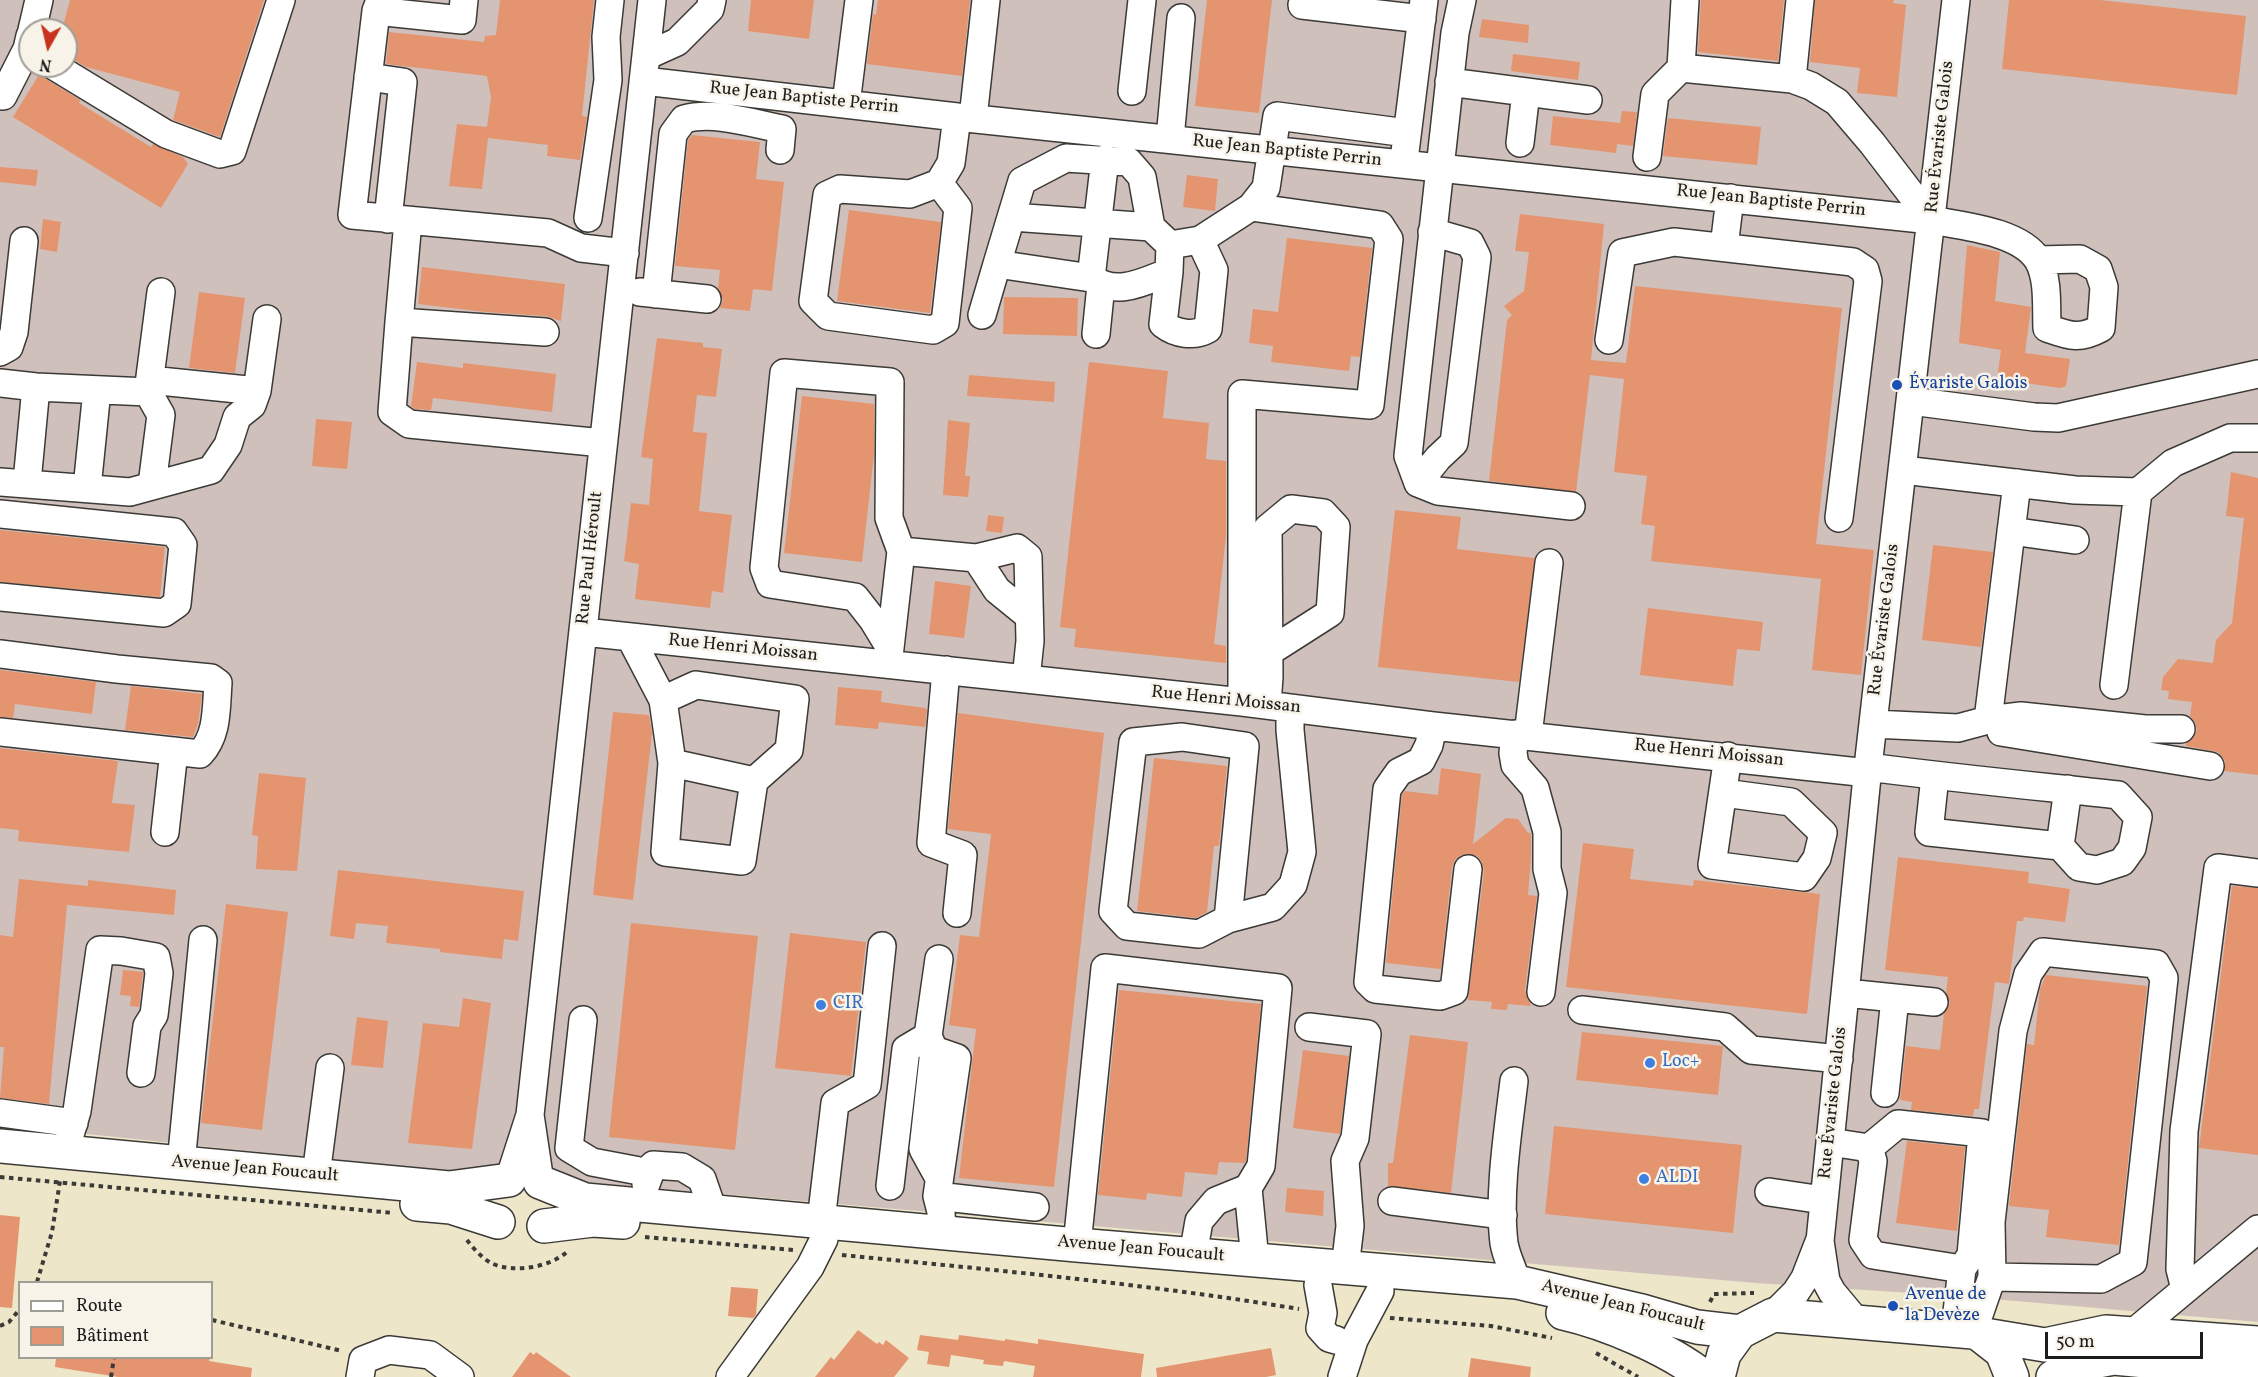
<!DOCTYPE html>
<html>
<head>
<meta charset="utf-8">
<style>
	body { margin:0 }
	#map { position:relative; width:2258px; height:1377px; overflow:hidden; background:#ede6c9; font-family:Vollkorn,serif }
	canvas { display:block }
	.legend { position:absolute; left:18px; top:1281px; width:195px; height:78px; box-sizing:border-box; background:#f7f3e8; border:2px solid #9f9d96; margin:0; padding:8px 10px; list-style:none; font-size:18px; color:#1c1c1c }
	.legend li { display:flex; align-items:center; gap:12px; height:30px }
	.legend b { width:30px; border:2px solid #9f9d96 }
	.north { position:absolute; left:18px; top:18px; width:60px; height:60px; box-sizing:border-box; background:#f7f3e8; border:2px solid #9f9d96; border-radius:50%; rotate:188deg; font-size:16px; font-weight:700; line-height:24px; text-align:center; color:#1c1c1c }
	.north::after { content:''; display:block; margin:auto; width:21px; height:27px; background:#c8321e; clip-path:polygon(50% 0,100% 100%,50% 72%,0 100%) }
	.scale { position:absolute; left:2045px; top:1332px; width:158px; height:27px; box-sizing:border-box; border:3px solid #1c1c1c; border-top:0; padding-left:8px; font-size:18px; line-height:21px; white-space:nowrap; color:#1c1c1c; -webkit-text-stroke:4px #f7f3e8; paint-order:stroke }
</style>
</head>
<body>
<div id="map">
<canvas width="2258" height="1377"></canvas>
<ul class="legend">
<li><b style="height:8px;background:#fff"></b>Route</li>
<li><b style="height:16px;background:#e4946f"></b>Bâtiment</li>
</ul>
<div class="north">N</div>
<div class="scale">50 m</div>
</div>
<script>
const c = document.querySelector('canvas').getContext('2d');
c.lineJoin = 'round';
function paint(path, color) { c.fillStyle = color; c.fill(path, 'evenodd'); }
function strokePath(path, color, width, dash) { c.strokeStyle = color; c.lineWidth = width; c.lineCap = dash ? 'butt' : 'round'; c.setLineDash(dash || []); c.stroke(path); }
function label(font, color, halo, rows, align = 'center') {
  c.font = font + ' Vollkorn,serif'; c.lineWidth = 5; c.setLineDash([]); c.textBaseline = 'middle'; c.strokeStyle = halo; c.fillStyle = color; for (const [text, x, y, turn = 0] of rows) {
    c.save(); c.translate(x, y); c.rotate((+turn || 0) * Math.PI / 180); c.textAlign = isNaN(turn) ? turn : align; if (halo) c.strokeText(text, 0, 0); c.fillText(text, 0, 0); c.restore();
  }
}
const industrial = new Path2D(`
	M 0,0 L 2258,0 L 2258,1322 L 1958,1296 L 1756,1283 L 384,1165 L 0,1125 ZM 30,30 L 66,30 L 66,66 L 30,66 Z`);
const building = new Path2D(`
	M 70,0 L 264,0 L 220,137 L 173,120 L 180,92 L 86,67 L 66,55 L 66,30 L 62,30 Z
	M 500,0 L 594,0 L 582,116 L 587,117 L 580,160 L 547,156 L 548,145 L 488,138 L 482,189 L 449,186 L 457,124 L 487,127 L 491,97 L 487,76 L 386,64 L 389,32 L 484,42 L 485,36 L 496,35 Z
	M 751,0 L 814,0 L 809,39 L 748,31 Z
	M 878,0 L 970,0 L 962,76 L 867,64 L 873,14 L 876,15 Z
	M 1207,0 L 1272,0 L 1259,113 L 1195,106 Z
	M 1701,0 L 1784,0 L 1778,61 L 1698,52 Z
	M 1815,0 L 1894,0 L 1893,3 L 1906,5 L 1897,97 L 1857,93 L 1860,68 L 1810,62 Z
	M 2009,0 L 2100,0 L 2246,16 L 2237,95 L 2002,69 Z
	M 1482,19 L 1529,25 L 1528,43 L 1479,37 Z
	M 1513,54 L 1580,62 L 1578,80 L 1511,71 Z
	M 40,73 L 46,79 L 80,100 L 79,103 L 151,147 L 153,144 L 183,157 L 188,164 L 161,208 L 13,117 Z
	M 1622,111 L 1637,112 L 1633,146 L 1617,144 L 1616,153 L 1550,145 L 1553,116 L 1620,123 Z
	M 1668,118 L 1761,127 L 1757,165 L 1663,156 Z
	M 692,135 L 760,142 L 756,179 L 784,182 L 772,291 L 753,289 L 750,311 L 720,308 L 723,300 L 718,288 L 720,270 L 675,266 L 688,140 Z
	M 0,167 L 38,170 L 36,186 L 0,182 Z
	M 1187,175 L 1218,179 L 1215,211 L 1183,207 Z
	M 849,210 L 941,222 L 930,313 L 837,301 Z
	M 1520,214 L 1604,224 L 1591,360 L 1626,363 L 1635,286 L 1842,308 L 1816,544 L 1874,550 L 1861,675 L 1812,670 L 1821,579 L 1651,561 L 1655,526 L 1641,524 L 1647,476 L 1614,472 L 1624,379 L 1590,375 L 1576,492 L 1489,481 L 1507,320 L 1512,315 L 1504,306 L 1524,291 L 1529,252 L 1515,251 Z
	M 43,219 L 61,222 L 57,252 L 40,249 Z
	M 1287,238 L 1372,248 L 1360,357 L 1351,356 L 1349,371 L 1271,362 L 1273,346 L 1249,343 L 1253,309 L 1278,312 Z
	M 1967,245 L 2000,252 L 1995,301 L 2031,307 L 2025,353 L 2070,359 L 2066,386 L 2060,388 L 1997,379 L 2001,350 L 1959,343 Z
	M 422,267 L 565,284 L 561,321 L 546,316 L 486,312 L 418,304 Z
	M 199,292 L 245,298 L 235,373 L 189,368 Z
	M 1004,297 L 1078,298 L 1077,336 L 1003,334 Z
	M 657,338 L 703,343 L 703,347 L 722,349 L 716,397 L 697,395 L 693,432 L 707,433 L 699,511 L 732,515 L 723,593 L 712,591 L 710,608 L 635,599 L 639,564 L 624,561 L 631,503 L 649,505 L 653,459 L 641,457 Z
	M 417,362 L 463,368 L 463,363 L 556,374 L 552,412 L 433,398 L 431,410 L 415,409 L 411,406 Z
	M 1089,362 L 1168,371 L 1163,418 L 1209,423 L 1206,459 L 1226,461 L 1226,536 L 1214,644 L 1226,646 L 1226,663 L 1074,647 L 1076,629 L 1060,627 Z
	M 969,375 L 1055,382 L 1054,402 L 967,396 Z
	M 802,396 L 874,404 L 874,454 L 862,562 L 784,553 Z
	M 316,419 L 352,422 L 347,469 L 312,466 Z
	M 948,420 L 970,423 L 965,476 L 970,476 L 968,497 L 943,495 Z
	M 2231,472 L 2258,478 L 2258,775 L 2224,771 L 2225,761 L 2218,752 L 2186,746 L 2186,743 L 2194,737 L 2197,730 L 2195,722 L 2190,716 L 2192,702 L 2168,699 L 2169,691 L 2161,690 L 2163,677 L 2178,659 L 2213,663 L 2216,640 L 2232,623 L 2244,518 L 2226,516 Z
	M 1395,510 L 1461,517 L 1457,549 L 1535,558 L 1519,682 L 1378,667 Z
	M 988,515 L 1004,517 L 1002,533 L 986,531 Z
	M 0,530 L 165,547 L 160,597 L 0,582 Z
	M 1933,545 L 1993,552 L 1981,647 L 1922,640 Z
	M 935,581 L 971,586 L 964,638 L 929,634 Z
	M 1648,608 L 1763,622 L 1760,651 L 1737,649 L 1733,686 L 1640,675 Z
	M 0,670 L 96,682 L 92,714 L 15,704 L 13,718 L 0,717 Z
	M 131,686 L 202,694 L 198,724 L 193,737 L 125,730 Z
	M 838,687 L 882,691 L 881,702 L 925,708 L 927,710 L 925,727 L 879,722 L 878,729 L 835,725 Z
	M 613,712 L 649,715 L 652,733 L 633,900 L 593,895 Z
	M 958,713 L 1104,733 L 1054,1187 L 959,1178 L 976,1029 L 949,1025 L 960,935 L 979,937 L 991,834 L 948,829 Z
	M 0,748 L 118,761 L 112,803 L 135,805 L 129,852 L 18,841 L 19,830 L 0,828 Z
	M 1154,758 L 1227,766 L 1219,846 L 1214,846 L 1207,912 L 1196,918 L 1137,911 Z
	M 1441,768 L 1481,774 L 1473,844 L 1506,818 L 1518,819 L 1528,833 L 1531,833 L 1531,860 L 1528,895 L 1537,896 L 1525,990 L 1531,1006 L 1508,1004 L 1507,1010 L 1491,1009 L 1492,1002 L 1468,1000 L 1484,871 L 1482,862 L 1477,856 L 1470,854 L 1461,855 L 1455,860 L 1452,867 L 1441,969 L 1386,963 L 1402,795 L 1405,791 L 1438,795 Z
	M 259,773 L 306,778 L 297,871 L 256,869 L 258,836 L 252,835 Z
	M 1583,843 L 1634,849 L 1630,879 L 1693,886 L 1694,880 L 1820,894 L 1807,1014 L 1566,987 Z
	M 1898,857 L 2029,872 L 2028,883 L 2070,889 L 2065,922 L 2024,917 L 2023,921 L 2017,921 L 2009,984 L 1995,982 L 1979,1109 L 1974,1109 L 1973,1116 L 1911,1110 L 1912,1102 L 1900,1100 L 1906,1046 L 1940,1050 L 1944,1014 L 1950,1003 L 1946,993 L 1948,977 L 1885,970 Z
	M 338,870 L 524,891 L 518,941 L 504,939 L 502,959 L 440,952 L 440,949 L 386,943 L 388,926 L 356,923 L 354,939 L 330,936 Z
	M 19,879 L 88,886 L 88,880 L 176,890 L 174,915 L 67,905 L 49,1104 L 0,1098 L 4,1047 L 0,1047 L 0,935 L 13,937 Z
	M 2232,886 L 2258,888 L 2258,1155 L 2199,1148 Z
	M 226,904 L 288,912 L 262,1130 L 201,1123 Z
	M 631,923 L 758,936 L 735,1150 L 609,1137 Z
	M 790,933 L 866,942 L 851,1076 L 775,1068 Z
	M 123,970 L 143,972 L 139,1007 L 130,1006 L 131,996 L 120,995 Z
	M 2046,975 L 2147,986 L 2119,1245 L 2046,1237 L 2049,1210 L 2009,1206 L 2027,1044 L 2034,1045 L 2040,989 Z
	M 1119,990 L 1261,1004 L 1246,1161 L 1244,1163 L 1219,1162 L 1217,1175 L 1185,1172 L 1182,1197 L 1147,1193 L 1146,1200 L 1098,1195 Z
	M 463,998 L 491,1003 L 472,1149 L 408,1143 L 423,1023 L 459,1027 Z
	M 357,1017 L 388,1021 L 383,1068 L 351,1065 Z
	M 1582,1032 L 1723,1046 L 1718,1095 L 1576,1080 Z
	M 1410,1035 L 1468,1042 L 1451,1193 L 1388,1186 L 1388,1163 L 1393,1163 Z
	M 1303,1050 L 1349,1056 L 1340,1134 L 1293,1128 Z
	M 1554,1126 L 1742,1145 L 1733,1233 L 1545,1214 Z
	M 1907,1141 L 1965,1147 L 1957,1231 L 1896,1223 Z
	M 1287,1188 L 1324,1191 L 1323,1216 L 1285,1212 Z
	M 0,1215 L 20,1217 L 12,1308 L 0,1307 Z
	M 731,1287 L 758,1289 L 756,1315 L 753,1318 L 728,1316 Z
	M 858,1330 L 877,1344 L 879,1342 L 883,1345 L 886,1340 L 909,1358 L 894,1377 L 815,1377 L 831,1357 L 834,1360 Z
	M 920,1335 L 958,1340 L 959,1335 L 1005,1341 L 1005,1339 L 1038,1344 L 1038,1339 L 1144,1354 L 1141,1377 L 1033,1377 L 1035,1366 L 1004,1361 L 1003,1366 L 983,1364 L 984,1360 L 951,1355 L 949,1367 L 927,1364 L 929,1352 L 917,1350 Z
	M 1271,1348 L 1276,1375 L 1266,1377 L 1157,1377 L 1156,1368 Z
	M 530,1352 L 534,1355 L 536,1352 L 571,1377 L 512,1377 Z
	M 56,1358 L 210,1358 L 209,1361 L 252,1368 L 251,1377 L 118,1377 L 55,1367 Z
	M 1471,1358 L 1531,1367 L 1530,1377 L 1468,1377 Z`);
const path = new Path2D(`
	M 0,1177 L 394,1213
	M 645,1237 L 793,1250
	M 467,1240 C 473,1248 482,1258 491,1263 C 514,1274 551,1267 568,1251
	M 842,1255 C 994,1270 1148,1284 1299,1309
	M 37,1282 L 52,1232 L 60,1181
	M 1710,1302 L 1714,1294 L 1754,1293
	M 1390,1318 L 1491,1326 L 1552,1338
	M 212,1320 L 342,1351
	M 0,1326 L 9,1322 L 20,1309
	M 1596,1353 L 1638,1377
	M 111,1377 L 114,1358`);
const minor = new Path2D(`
	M 380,0 L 376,11 L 352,215 L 548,233 L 581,248 L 625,253
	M 1462,0 L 1455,33 L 1408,456 L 1418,483 L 1438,491 L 1571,506
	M 1800,0 L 1792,79 L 1811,86 L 1837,102 L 1872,143 L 1931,220
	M 1302,5 L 1422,19
	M 376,11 L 462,20 L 464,0
	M 32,30 L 39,0
	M 646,56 L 677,42 L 710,9 L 712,0
	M 54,66 L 166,134 L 220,154 L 232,151 L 281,0
	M 1681,68 L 1685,0
	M 368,77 L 403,82 L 388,219
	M 644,81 L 957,117 L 1931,220 C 1962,226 2020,231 2038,260 C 2049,279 2046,307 2047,328 C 2070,336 2079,340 2101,328 L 2104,287 L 2098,269 L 2080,259 L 2038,260
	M 1449,82 L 1588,100
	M 1132,91 L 1142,0
	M 3,96 L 27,49 L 30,36
	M 846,104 L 859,0
	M 973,118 L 986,0
	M 1170,139 L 1181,18
	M 1520,143 L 1526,92
	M 1405,152 L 1424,0
	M 1647,157 L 1655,94 L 1681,68 L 1792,79
	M 939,183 L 958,208 L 945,323 L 933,330 L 828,316 L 813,301 L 827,195 L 840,189 L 910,194 L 939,183 L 951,163 L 957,117
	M 1012,217 L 1151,227
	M 588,218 L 608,80 L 606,37 L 610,0
	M 408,221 L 399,322 L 545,332
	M 1170,245 L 1169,272 C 1143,282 1116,297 1091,278 L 997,264 L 1022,181 L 1066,158 L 1129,162 L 1142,177 L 1151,227 L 1170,245 L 1200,240 L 1251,207 L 1266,188 L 1277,116 L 1407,133
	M 1724,247 L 1730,198
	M 1169,272 L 1163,324 C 1176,334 1194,337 1208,329 L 1214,270 L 1200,240
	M 1091,278 L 1105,159
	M 640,292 L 707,299
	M 656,294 L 673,134 L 684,119 C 715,111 750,123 782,129 L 780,150
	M 982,315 L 997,264
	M 399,322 L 392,412 L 409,424 L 603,443
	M 1096,334 L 1101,285
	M 1609,340 L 1622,253 L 1674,242 L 1853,262 L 1865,270 L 1868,281 L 1839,518
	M 0,352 L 9,347 L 14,332 L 24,241
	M 150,380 L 257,391
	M 0,383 L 36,387 L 148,392
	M 1911,401 L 2034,417 L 2058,418 L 2258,374
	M 1903,470 L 2075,490 L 2138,492 L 2173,463 L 2230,438 L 2258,438
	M 0,482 L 130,492 L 211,470 L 228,445 L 237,417 L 252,405 L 257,391 L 267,319
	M 27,482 L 36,387
	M 1418,483 L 1438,458 L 1454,443 L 1477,257 L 1470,243 L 1432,232
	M 152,485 L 161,415 L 148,392 L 161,292
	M 87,488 L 97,390
	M 0,514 L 174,532 L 183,545 L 177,604 L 164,613 L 0,597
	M 2011,531 L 2075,540
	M 901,551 L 976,558 L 997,590 L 1029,616
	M 976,558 L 1017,548 L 1028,557 L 1030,641 L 1026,679
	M 584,632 L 1242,702 L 1433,726 L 1868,773
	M 630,637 L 663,700 L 672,763 L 665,852 L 742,861 L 754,781 L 789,750 L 795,699 L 696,685 L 663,700
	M 0,654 L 117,669 L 211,678 L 218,683 C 216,709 218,735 200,754 L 0,732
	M 888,664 L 890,648 L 901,551 L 889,518 L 890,382 L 784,373 L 764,568 L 770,584 L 855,597 L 873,620 L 890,648
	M 946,670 L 931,843 L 963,855 L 957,913
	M 2114,685 L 2138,492
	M 1242,702 L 1242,394 L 1370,405 L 1389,239 L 1380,225 L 1251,207
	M 1267,705 L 1269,677 L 1268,528 L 1291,509 L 1323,513 L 1336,527 L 1330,613 L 1269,652
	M 1988,720 L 2017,483
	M 1873,724 L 1958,728 L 1988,720 L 2021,716 L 2145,729 L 2181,729
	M 1433,726 L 1429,745 L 1421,761 L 1399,772 L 1387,789 L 1368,982 L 1375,989 L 1440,996 L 1454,991 L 1468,869
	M 2001,732 L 2210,766
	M 1515,734 L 1513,753 L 1515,765 L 1535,788 L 1547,832 L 1547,869 L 1553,893 L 1541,992
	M 1528,735 L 1549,563
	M 672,763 L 754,781
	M 1868,767 C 1952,778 2035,786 2118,795 L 2138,817 L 2132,848 L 2122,862 L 2097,870 L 2079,867 L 2060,846 L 2068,789
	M 1935,776 L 1929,832 L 2060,846
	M 1724,793 L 1791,802 L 1823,833 L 1817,858 L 1804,877 L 1712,865 L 1728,756
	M 165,832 L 174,751
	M 1228,919 L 1245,746 L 1182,737 L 1133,742 L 1113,911 L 1127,926 L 1199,934 L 1228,919 L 1273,907 L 1293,885 L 1302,852 L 1290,730 L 1290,708
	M 939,959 L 928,1036 L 934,1050 L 957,1058 L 937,1196 L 941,1212 L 942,1232
	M 1846,993 L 1934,1002
	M 1582,1010 L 1725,1027 L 1751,1050 L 1839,1059
	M 583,1020 L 569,1148 L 592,1162 L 650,1173
	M 1309,1027 L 1367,1034 L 1355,1138 L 1345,1161 L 1350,1226 L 1345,1268
	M 934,1050 L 923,1149 L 939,1178
	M 1514,1081 C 1508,1131 1498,1194 1504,1243 C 1506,1256 1513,1269 1517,1282
	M 1885,1093 L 1895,998
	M 0,1113 L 74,1123
	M 530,1115 L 652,0
	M 1830,1142 L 1869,1148 L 1873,1161 L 1863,1240 L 1873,1255 L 1962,1269 L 1955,1329
	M 1869,1148 L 1898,1124 L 1982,1133 L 1971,1255 L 1962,1269
	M 65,1152 L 77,1111 L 100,950 L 121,951 L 156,957 L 159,973 L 154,1015 L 147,1026 L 141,1073
	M 181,1163 L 203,940
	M 316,1175 L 330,1068
	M 509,1180 L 530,1115 L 540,1182
	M 646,1184 L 653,1165 L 682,1167 L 702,1179 L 713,1211
	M 890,1186 L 906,1049 L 928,1036
	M 1769,1192 L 1823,1200
	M 937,1196 L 1035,1207
	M 1392,1201 L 1503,1215
	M 821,1221 L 835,1103 L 867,1085 L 882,946
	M 1077,1245 L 1105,968 L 1278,988 L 1261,1166 L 1248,1188 L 1255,1260
	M 1193,1255 L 1199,1221 L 1216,1201 L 1248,1188
	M 1318,1285 L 1323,1313 L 1320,1328 L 1329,1338 L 1336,1340
	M 2185,1289 L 2180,1269 L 2184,1131 L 2218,868 L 2258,873
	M 1773,1315 L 1796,1292 L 1805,1278 L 1819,1242
	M 1857,1322 L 1832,1292 L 1826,1281 L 1820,1241 L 1868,767 L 1956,0
	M 1973,1332 L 1992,1277 L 2101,1279 L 2133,1262 L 2164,978 L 2156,964 L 2043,952 L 2028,974 L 2013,1031 L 1991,1222 L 1992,1277
	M 2133,1333 L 2258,1229
	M 360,1377 L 363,1360 L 389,1350 L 430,1355 L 460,1377
	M 730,1377 L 810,1267 L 824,1239
	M 1342,1377 L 1354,1340 L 1380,1291`);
const major = new Path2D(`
	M 0,1146 L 449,1188 L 509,1180
	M 540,1182 L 585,1200 L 1077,1245 L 1517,1282 L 1642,1311 L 1697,1327 L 1740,1332
	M 417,1204 L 451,1207 L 498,1222
	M 544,1226 L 593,1220 L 623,1222
	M 1563,1313 C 1607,1323 1669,1349 1704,1377
	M 1979,1334 L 2045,1345 L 2106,1332 L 2258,1343
	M 1718,1377 L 1724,1354 L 1740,1332 L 1773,1315 L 1973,1332 L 1979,1334 L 2002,1352 L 2012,1377
	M 2053,1377 L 2077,1365 L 2114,1358 L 2258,1372`);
const markers = [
	[1897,385,6,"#1a4fb4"],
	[821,1005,6,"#3f7fe0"],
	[1650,1063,6,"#3f7fe0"],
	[1644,1179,6,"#3f7fe0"],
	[1893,1306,6,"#1a4fb4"]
];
const streetNames = [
	["Rue Jean Baptiste Perrin",804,99,6],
	["Rue Évariste Galois",1941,137,-84],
	["Rue Jean Baptiste Perrin",1287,152,6],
	["Rue Jean Baptiste Perrin",1771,202,6],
	["Rue Paul Héroult",591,558,-84],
	["Rue Évariste Galois",1885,620,-83],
	["Rue Henri Moissan",743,649,6],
	["Rue Henri Moissan",1226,701,6],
	["Rue Henri Moissan",1709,754,6],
	["Rue Évariste Galois",1834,1103,-84],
	["Avenue Jean Foucault",255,1170,5],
	["Avenue Jean Foucault",1141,1250,5],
	["Avenue Jean Foucault",1623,1307,14]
];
const transitNames = [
	["Évariste Galois",1909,385],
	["Avenue de",1905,1296],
	["la Devèze",1905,1317]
];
const shopNames = [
	["CIR",833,1005],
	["Loc+",1662,1063],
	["ALDI",1656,1179]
];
paint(industrial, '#d0c0bc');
paint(building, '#e4946f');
strokePath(minor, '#3b3a36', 30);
strokePath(major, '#3b3a36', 36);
strokePath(path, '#3b3a36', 4, [4.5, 4.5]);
strokePath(minor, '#fff', 27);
strokePath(major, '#fff', 33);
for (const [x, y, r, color] of markers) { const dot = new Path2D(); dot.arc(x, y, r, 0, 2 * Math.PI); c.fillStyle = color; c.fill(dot); strokePath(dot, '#f7f3e8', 2); }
label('18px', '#1c1c1c', '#f7f3e8', streetNames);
label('18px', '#164399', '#f7f3e8', transitNames, 'left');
label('18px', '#366cbe', '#f7f3e8', shopNames, 'left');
</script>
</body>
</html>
